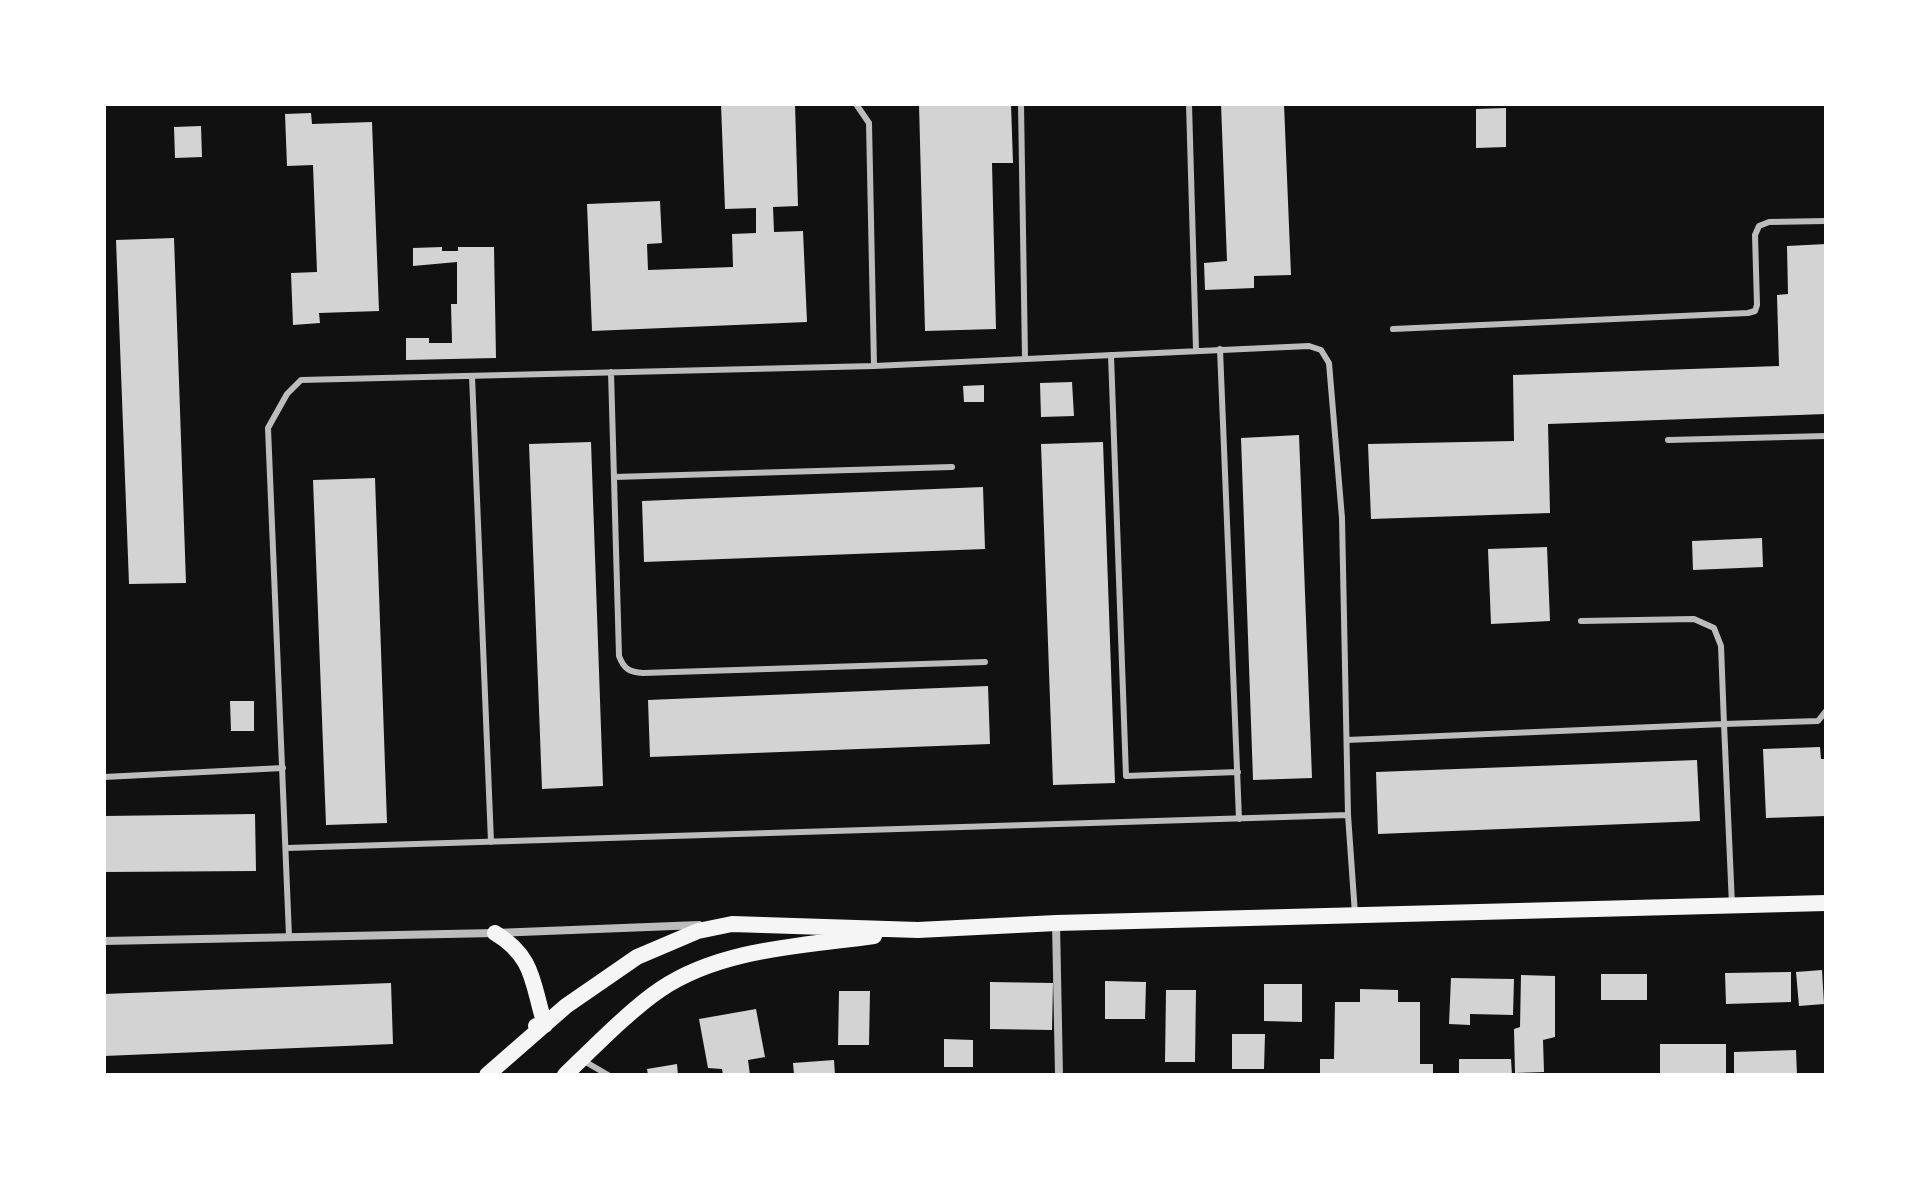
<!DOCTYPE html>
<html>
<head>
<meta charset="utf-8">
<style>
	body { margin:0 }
	#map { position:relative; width:1930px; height:1179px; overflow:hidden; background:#111; font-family:Lato,sans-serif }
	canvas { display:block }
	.frame { position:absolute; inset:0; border:106px solid #fff; pointer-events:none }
</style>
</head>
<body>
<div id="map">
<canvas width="1930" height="1179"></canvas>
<div class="frame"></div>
</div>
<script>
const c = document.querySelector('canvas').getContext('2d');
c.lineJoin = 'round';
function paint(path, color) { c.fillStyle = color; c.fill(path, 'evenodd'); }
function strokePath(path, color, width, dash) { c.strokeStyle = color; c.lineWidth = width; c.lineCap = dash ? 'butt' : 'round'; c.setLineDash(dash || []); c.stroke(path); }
const building = new Path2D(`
	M 721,104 L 795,104 L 798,206 L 773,207 L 774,232 L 803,231 L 807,322 L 592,331 L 587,204 L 660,201 L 662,243 L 647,244 L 648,270 L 733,267 L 732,234 L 756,233 L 756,208 L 725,209 Z
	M 919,104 L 1011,104 L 1013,163 L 992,163 L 996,329 L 925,331 Z
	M 1221,104 L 1284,104 L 1291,275 L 1254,276 L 1254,288 L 1205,290 L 1204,263 L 1227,261 Z
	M 1506,108 L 1506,147 L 1476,148 L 1476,109 Z
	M 311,113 L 312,124 L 372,122 L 379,311 L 319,313 L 320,323 L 293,325 L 291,273 L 317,272 L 313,165 L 287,166 L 285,114 Z
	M 201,126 L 202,157 L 175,158 L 174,127 Z
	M 174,238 L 186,583 L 129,584 L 116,240 Z
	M 1826,244 L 1826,414 L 1548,424 L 1550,513 L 1371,519 L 1368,444 L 1514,441 L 1513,375 L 1779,366 L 1777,295 L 1788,294 L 1787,246 Z
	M 442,247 L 442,251 L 458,251 L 458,247 L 494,247 L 496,358 L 406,360 L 406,338 L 429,338 L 429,343 L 452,343 L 451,304 L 457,304 L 457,262 L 413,266 L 413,248 Z
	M 1072,382 L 1074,416 L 1041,417 L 1040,383 Z
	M 984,385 L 984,402 L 964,402 L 963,386 Z
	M 1299,435 L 1312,778 L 1253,780 L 1241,438 Z
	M 591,442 L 603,786 L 542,789 L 529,444 Z
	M 1103,442 L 1115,783 L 1053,785 L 1041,444 Z
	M 375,478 L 387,823 L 326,825 L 313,480 Z
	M 983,487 L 985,549 L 644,562 L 642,501 Z
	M 1762,538 L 1763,567 L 1693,570 L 1692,541 Z
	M 1547,547 L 1550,621 L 1491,624 L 1488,549 Z
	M 988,686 L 990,744 L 650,757 L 648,700 Z
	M 230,701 L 254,701 L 254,731 L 231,731 Z
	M 1820,747 L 1821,759 L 1826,759 L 1826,816 L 1766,818 L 1763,749 Z
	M 1697,760 L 1700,821 L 1378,834 L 1376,772 Z
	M 255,814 L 256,871 L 104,872 L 104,816 Z
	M 1822,970 L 1824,1004 L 1799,1006 L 1796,972 Z
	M 1791,972 L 1791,1002 L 1726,1004 L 1725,973 Z
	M 1601,974 L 1647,974 L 1647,1000 L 1601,1000 Z
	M 1521,975 L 1555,976 L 1555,1037 L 1543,1040 L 1544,1072 L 1515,1073 L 1514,1029 L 1520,1027 Z
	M 1451,978 L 1514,979 L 1513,1015 L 1470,1014 L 1470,1025 L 1449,1024 Z
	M 1105,981 L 1146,982 L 1145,1019 L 1105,1019 Z
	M 990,982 L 1053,983 L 1052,1030 L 990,1029 Z
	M 391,983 L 393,1044 L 104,1056 L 104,994 Z
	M 1264,984 L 1302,984 L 1302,1022 L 1264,1021 Z
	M 1360,989 L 1398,990 L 1398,1002 L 1420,1002 L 1420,1064 L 1433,1064 L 1433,1075 L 1320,1075 L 1320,1059 L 1334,1059 L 1335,1002 L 1360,1002 Z
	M 1166,990 L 1196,990 L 1195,1062 L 1165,1062 Z
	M 839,991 L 870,991 L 869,1045 L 838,1045 Z
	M 756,1009 L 765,1057 L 748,1060 L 750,1075 L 723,1075 L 722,1069 L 708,1068 L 699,1019 Z
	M 1232,1034 L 1265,1034 L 1264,1069 L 1232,1069 Z
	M 944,1039 L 973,1040 L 973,1067 L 944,1067 Z
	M 1660,1044 L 1726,1044 L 1726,1075 L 1660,1075 Z
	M 1796,1050 L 1797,1075 L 1734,1075 L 1734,1052 Z
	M 1459,1059 L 1511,1059 L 1512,1075 L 1459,1075 Z
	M 834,1060 L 835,1075 L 794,1075 L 793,1063 Z
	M 677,1064 L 678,1075 L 648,1075 L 647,1069 Z`);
const service = new Path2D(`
	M 856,104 L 869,123 L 874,366
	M 1021,104 L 1025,359
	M 1189,104 L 1196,350
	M 1393,329 L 1748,313 L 1755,311 L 1757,305 L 1755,235 L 1759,226 L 1769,222 L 1826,221
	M 1220,349 L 1239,819
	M 1111,355 L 1126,776 L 1238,772
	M 611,372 L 619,656 C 624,669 629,672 643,673 L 985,662
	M 472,376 L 491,842
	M 1668,440 L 1826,436
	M 614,477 L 952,467
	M 1347,740 L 1724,724 L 1721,646 L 1714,628 L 1694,619 L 1581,621
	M 104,777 L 283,768
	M 287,848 L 1348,815 L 1355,914
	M 1732,905 L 1724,724 L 1818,721 L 1826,711
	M 289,936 L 268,428 L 287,394 L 301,380 L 874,366 L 1309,346 L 1321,350 L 1329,363 L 1342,518 L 1348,815
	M 584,1061 L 608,1075`);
const minor = new Path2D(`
	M 1056,923 L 1059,1075
	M 104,941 L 495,933 L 699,925`);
const secondary = new Path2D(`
	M 495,933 C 535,957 532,984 545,1025 L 536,1026
	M 487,1075 L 566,1006 L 637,957 L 698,931 L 732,924 L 918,930 L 1056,923 L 1826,903
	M 565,1075 C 592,1049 631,1009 661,989 C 722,948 804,946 874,936`);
paint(building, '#d3d3d3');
strokePath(service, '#bcbcbc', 6);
strokePath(minor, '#bcbcbc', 8);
strokePath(secondary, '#f5f5f5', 16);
</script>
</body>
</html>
